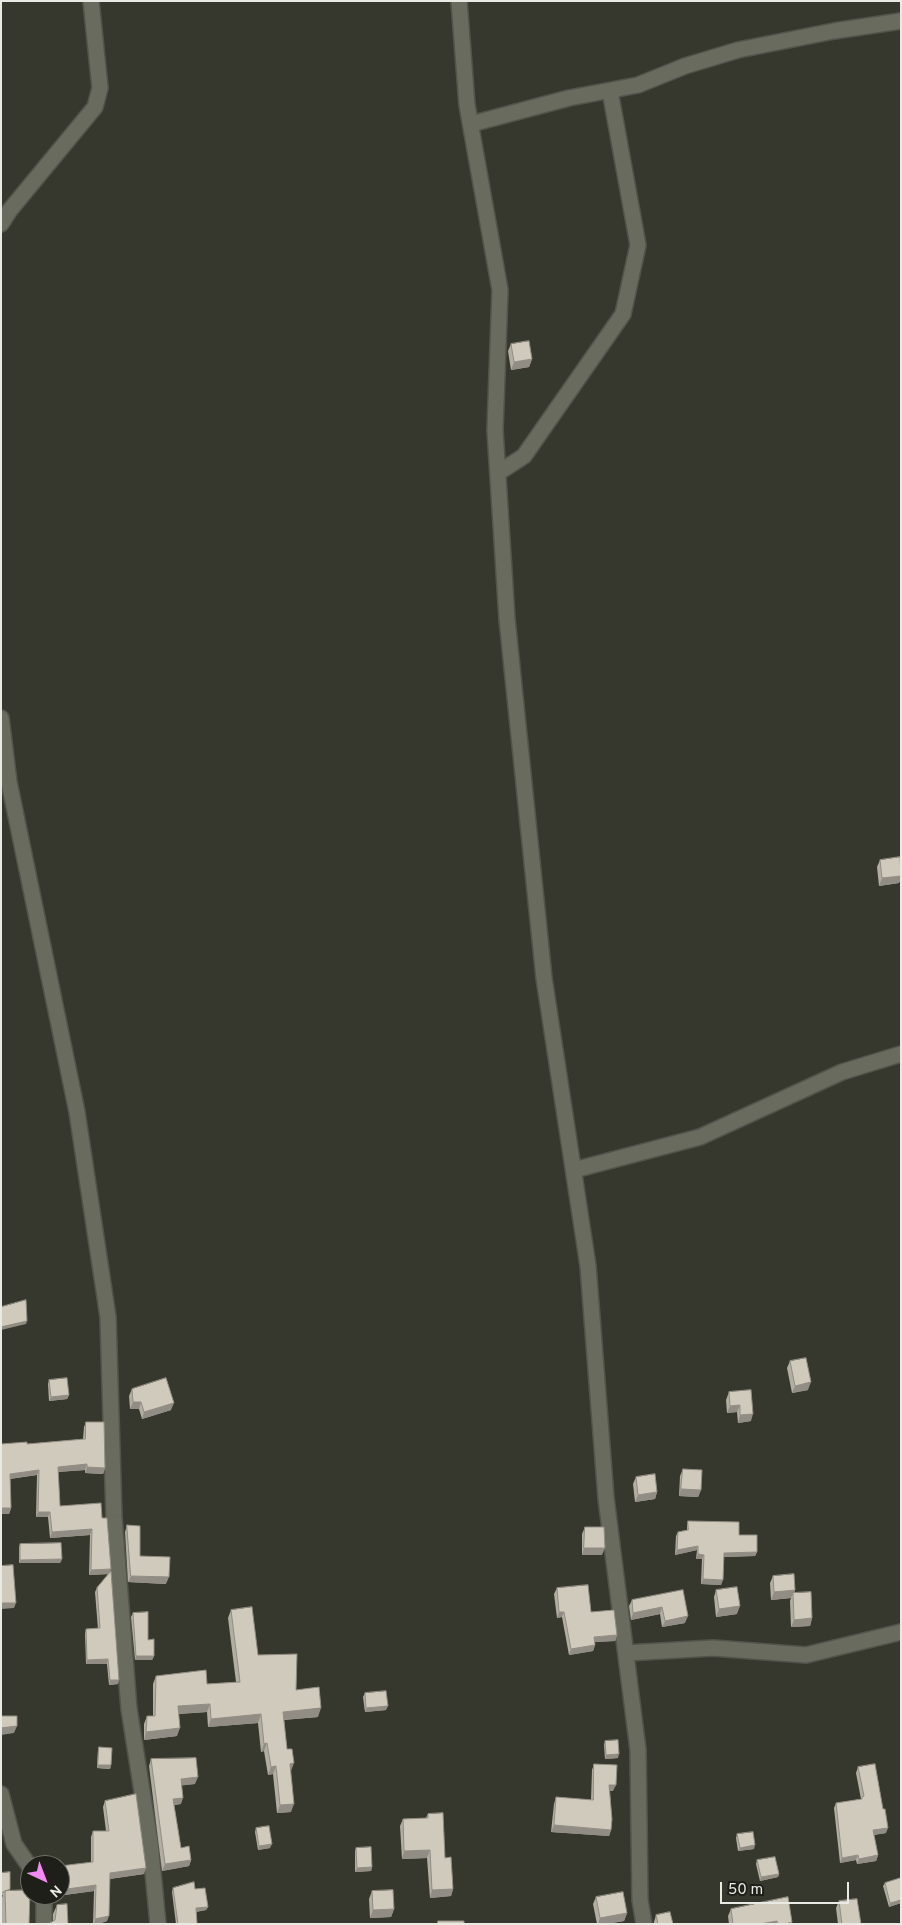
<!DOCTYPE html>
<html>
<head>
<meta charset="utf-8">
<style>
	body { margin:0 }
	#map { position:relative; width:902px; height:1925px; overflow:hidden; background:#36382d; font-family:Overpass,sans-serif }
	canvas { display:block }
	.frame { position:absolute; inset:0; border:2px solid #e8eae3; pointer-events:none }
	.north { position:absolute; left:20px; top:1855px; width:50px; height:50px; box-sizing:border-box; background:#1e1f19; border:1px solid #6f706a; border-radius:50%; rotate:137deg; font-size:14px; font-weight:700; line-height:20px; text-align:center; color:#e8eae3 }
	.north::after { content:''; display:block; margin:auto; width:18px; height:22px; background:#f38af2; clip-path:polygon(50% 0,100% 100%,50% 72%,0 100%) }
	.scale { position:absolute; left:720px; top:1882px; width:129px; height:22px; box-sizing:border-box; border:2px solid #e8eae3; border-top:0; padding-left:6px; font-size:15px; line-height:18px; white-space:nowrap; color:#e8eae3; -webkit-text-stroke:4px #1e1f19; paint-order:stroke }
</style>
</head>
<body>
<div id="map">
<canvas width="902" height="1925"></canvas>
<div class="frame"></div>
<div class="north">N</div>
<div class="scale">50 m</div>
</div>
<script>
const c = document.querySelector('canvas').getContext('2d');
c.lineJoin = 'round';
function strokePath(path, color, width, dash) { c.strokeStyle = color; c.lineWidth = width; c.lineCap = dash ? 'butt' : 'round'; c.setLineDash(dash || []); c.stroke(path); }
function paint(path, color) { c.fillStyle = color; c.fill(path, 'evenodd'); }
const minor = new Path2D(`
	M 459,1 L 467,105 L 500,290 L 495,430 L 507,619 L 544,978 L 588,1266 L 606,1498 L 638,1750 L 640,1900 L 644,1924
	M 471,124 L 569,98 L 638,85 L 685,66 L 738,50 L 834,31 L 901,21
	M 1,224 L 10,210 L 95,107 L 100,88 L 91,1
	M 498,473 L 524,456 L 623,314 L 638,245 L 610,91
	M 1,718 L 9,782 L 77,1112 L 108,1317 L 114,1517 L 129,1709 L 150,1842 L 158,1924
	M 574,1170 L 700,1137 L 842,1072 L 901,1054
	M 626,1653 L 713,1648 L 806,1655 L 901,1632
	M 1,1794 L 14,1844 L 30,1867
	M 44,1895 L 44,1924`);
const wall = new Path2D(`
	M 511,344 L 532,359 L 529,367 L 511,370 L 508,351 Z
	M 880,860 L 901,867 L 901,878 L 899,883 L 879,886 L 877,867 Z
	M 790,1361 L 808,1390 L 792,1393 L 787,1368 Z
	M 49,1380 L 69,1395 L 67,1399 L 49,1401 L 48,1384 Z
	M 132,1389 L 171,1410 L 142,1419 L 139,1409 L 130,1409 L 129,1396 Z
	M 751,1390 L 751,1421 L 738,1423 L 737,1412 L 727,1413 L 726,1400 L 729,1392 Z
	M 86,1422 L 105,1468 L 103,1474 L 85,1473 L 85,1470 L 58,1472 L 60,1506 L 102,1518 L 109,1573 L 118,1684 L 109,1685 L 107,1664 L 86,1664 L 85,1634 L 86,1629 L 98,1629 L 95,1592 L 97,1588 L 109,1574 L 89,1575 L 90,1535 L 50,1538 L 48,1517 L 36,1517 L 37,1475 L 10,1479 L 11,1508 L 9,1514 L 1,1514 L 1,1444 L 27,1444 L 83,1439 L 84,1427 Z
	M 683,1469 L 701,1490 L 698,1497 L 679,1496 L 680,1476 Z
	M 636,1477 L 657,1492 L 655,1499 L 635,1502 L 633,1484 Z
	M 688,1521 L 739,1535 L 757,1552 L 755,1556 L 724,1557 L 721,1585 L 701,1584 L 702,1559 L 696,1559 L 697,1550 L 675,1555 L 676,1536 L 678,1532 L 687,1530 L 687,1526 Z
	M 127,1525 L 140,1556 L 166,1584 L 128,1582 L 125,1532 Z
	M 585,1527 L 602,1555 L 582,1555 L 582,1534 Z
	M 20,1544 L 62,1559 L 60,1563 L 19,1563 L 19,1547 Z
	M 773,1576 L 795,1590 L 794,1593 L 812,1618 L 810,1626 L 791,1627 L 790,1601 L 791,1598 L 771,1600 L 770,1583 Z
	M 557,1588 L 591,1612 L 617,1635 L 615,1641 L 595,1642 L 595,1645 L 593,1651 L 569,1655 L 562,1617 L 557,1618 L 554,1594 Z
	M 683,1590 L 685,1623 L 662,1627 L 660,1614 L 631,1620 L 629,1606 L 632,1600 Z
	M 716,1590 L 737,1614 L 716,1617 L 714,1597 Z
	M 231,1610 L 258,1655 L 296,1690 L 318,1717 L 284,1720 L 287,1749 L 290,1771 L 291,1812 L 277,1813 L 273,1774 L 268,1775 L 264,1751 L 261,1752 L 258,1723 L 208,1727 L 207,1712 L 179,1714 L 177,1736 L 144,1740 L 144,1724 L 147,1716 L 153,1716 L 153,1684 L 156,1676 L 207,1684 L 236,1682 L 228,1618 Z
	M 133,1613 L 148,1640 L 154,1656 L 152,1660 L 135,1660 L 131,1617 Z
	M 365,1693 L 386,1710 L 365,1712 L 363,1697 Z
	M 605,1741 L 618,1758 L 605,1759 L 604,1745 Z
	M 99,1747 L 111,1765 L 110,1769 L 97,1768 L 98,1751 Z
	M 151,1759 L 195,1784 L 181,1785 L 181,1804 L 174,1805 L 181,1848 L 191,1860 L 189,1866 L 162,1871 L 149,1766 Z
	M 594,1764 L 613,1791 L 610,1791 L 611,1830 L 609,1836 L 551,1832 L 554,1804 L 556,1797 L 591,1800 L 592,1770 Z
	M 858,1767 L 886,1833 L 874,1835 L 878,1855 L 876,1861 L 857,1864 L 856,1860 L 840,1863 L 834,1808 L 836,1803 L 861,1799 L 856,1773 Z
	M 105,1801 L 144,1874 L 110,1879 L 107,1921 L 98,1924 L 93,1924 L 94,1891 L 57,1896 L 57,1895 L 60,1895 L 91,1862 L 91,1837 L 93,1831 L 106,1831 L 103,1807 Z
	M 428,1814 L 445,1858 L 453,1889 L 451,1896 L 430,1898 L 427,1858 L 402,1859 L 400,1826 L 403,1819 L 426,1818 Z
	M 256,1828 L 270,1848 L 258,1850 L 255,1832 Z
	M 737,1834 L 754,1849 L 738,1851 L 736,1838 Z
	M 356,1848 L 372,1867 L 371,1871 L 355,1872 L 355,1851 Z
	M 757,1860 L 779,1874 L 778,1877 L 760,1881 L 756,1864 Z
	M 1,1873 L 10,1889 L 10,1891 L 29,1924 L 1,1924 L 1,1900 L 3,1895 L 1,1896 Z
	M 901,1878 L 901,1903 L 889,1907 L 883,1886 L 885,1883 Z
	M 173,1888 L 195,1889 L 208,1907 L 206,1910 L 196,1912 L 197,1924 L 176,1924 L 172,1892 Z
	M 372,1891 L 394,1909 L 391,1917 L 370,1918 L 369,1899 Z
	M 596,1897 L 627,1913 L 624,1921 L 606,1924 L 597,1924 L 593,1904 Z
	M 839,1901 L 861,1924 L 838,1924 L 836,1908 Z
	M 57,1905 L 68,1924 L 53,1921 L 53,1914 Z
	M 731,1909 L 792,1922 L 792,1924 L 729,1924 L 728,1916 Z
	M 656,1915 L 673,1924 L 654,1924 L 654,1922 Z`);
const shadedWall = new Path2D(`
	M 532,359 L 529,367 L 511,370 L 514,362 Z
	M 901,876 L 899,883 L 879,886 L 882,878 Z
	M 27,1321 L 26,1324 L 1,1330 L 1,1327 Z
	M 811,1382 L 808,1390 L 792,1393 L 795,1386 Z
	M 69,1395 L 67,1399 L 49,1401 L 51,1397 Z
	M 133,1402 L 141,1402 L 139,1409 L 130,1409 Z
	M 174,1403 L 171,1410 L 142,1419 L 144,1412 Z
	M 740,1405 L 737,1412 L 727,1413 L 730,1406 Z
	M 753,1414 L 751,1421 L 738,1423 L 740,1415 Z
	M 87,1464 L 85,1470 L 56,1472 L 58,1467 Z
	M 87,1467 L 105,1468 L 103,1474 L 85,1473 Z
	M 39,1470 L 37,1475 L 8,1479 L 10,1474 Z
	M 681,1489 L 701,1490 L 698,1497 L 679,1496 Z
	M 657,1492 L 655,1499 L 635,1502 L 638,1495 Z
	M 1,1508 L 11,1508 L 9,1514 L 1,1514 Z
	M 38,1512 L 50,1512 L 48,1517 L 36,1517 Z
	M 92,1529 L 90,1535 L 50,1538 L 52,1532 Z
	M 698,1546 L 697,1550 L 675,1555 L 677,1550 Z
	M 584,1548 L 605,1548 L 602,1555 L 582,1555 Z
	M 757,1552 L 755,1556 L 722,1557 L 724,1553 Z
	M 698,1554 L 704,1555 L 702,1559 L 696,1559 Z
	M 62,1559 L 60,1563 L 19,1563 L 20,1560 Z
	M 111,1569 L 109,1574 L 89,1575 L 91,1570 Z
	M 131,1576 L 169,1577 L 166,1584 L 128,1582 Z
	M 703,1579 L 723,1580 L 721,1585 L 701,1584 Z
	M 795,1590 L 791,1598 L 771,1600 L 774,1592 Z
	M 1,1603 L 16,1603 L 14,1608 L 1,1609 Z
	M 740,1606 L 737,1614 L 716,1617 L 719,1609 Z
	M 662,1607 L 660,1614 L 631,1620 L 633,1613 Z
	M 559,1612 L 564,1612 L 562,1617 L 557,1618 Z
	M 688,1616 L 685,1623 L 662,1627 L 665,1621 Z
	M 812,1618 L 810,1626 L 791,1627 L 794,1620 Z
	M 617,1635 L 615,1641 L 592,1642 L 594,1637 Z
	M 595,1645 L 593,1651 L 569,1655 L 571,1649 Z
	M 136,1656 L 154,1656 L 152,1660 L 135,1660 Z
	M 108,1659 L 107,1664 L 86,1664 L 87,1660 Z
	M 110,1680 L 119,1680 L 118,1684 L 109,1685 Z
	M 210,1704 L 207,1712 L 175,1714 L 178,1706 Z
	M 388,1706 L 386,1710 L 365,1712 L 366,1708 Z
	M 321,1708 L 318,1717 L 280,1720 L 283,1712 Z
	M 261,1714 L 258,1723 L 208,1727 L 211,1719 Z
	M 17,1726 L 14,1733 L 1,1735 L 1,1728 Z
	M 180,1728 L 177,1736 L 144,1740 L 146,1732 Z
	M 267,1743 L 264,1751 L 261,1752 L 264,1744 Z
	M 619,1754 L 618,1758 L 605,1759 L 606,1755 Z
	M 294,1763 L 291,1771 L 290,1764 Z
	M 98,1765 L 111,1765 L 110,1769 L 97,1768 Z
	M 276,1766 L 273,1774 L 268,1775 L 271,1767 Z
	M 198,1777 L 195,1784 L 178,1786 L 181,1779 Z
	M 609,1785 L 616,1785 L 613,1791 L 607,1791 Z
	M 183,1798 L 181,1804 L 171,1805 L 173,1799 Z
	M 294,1804 L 291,1812 L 277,1813 L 280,1805 Z
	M 554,1825 L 611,1830 L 609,1836 L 551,1832 Z
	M 888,1828 L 886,1833 L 871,1835 L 873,1830 Z
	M 272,1844 L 270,1848 L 258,1850 L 259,1846 Z
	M 755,1845 L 754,1849 L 738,1851 L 740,1848 Z
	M 430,1850 L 427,1858 L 402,1859 L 404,1851 Z
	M 858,1855 L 856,1860 L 840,1863 L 842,1858 Z
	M 878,1855 L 876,1861 L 857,1864 L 859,1859 Z
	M 191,1860 L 189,1866 L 162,1871 L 165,1864 Z
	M 372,1867 L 371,1871 L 355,1872 L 357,1868 Z
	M 146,1868 L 144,1874 L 108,1879 L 110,1873 Z
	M 779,1874 L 778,1877 L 760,1881 L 761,1877 Z
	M 96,1885 L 94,1891 L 57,1896 L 57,1895 L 60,1895 L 60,1890 Z
	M 453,1889 L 451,1896 L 430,1898 L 432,1890 Z
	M 901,1900 L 901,1903 L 889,1907 L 890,1903 Z
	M 208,1907 L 206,1910 L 194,1912 L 196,1908 Z
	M 394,1909 L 391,1917 L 370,1918 L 373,1910 Z
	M 627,1913 L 624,1921 L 606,1924 L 598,1924 L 600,1918 Z
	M 109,1916 L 107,1921 L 98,1924 L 94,1924 L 95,1919 Z
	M 777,1921 L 776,1924 L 760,1924 Z`);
const building = new Path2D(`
	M 529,341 L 532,359 L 514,362 L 511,344 Z
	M 900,857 L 901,876 L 882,878 L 880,860 Z
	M 26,1300 L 27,1321 L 1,1327 L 1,1307 Z
	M 806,1358 L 811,1382 L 795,1386 L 790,1361 Z
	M 67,1378 L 69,1395 L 51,1397 L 49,1380 Z
	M 166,1378 L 174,1403 L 144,1412 L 141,1402 L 133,1402 L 132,1389 Z
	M 751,1390 L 753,1414 L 740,1415 L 740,1405 L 730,1406 L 729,1392 Z
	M 86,1422 L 104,1422 L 105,1468 L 87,1467 L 87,1464 L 58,1467 L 60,1506 L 101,1503 L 102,1518 L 107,1518 L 111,1569 L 91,1570 L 92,1529 L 52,1532 L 50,1512 L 38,1512 L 39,1470 L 10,1474 L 11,1508 L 1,1508 L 1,1444 L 27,1442 L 27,1444 L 85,1439 Z
	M 683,1469 L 702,1470 L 701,1490 L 681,1489 Z
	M 655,1474 L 657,1492 L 638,1495 L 636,1477 Z
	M 688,1521 L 739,1522 L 739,1535 L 757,1535 L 757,1552 L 724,1553 L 723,1580 L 703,1579 L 704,1555 L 698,1554 L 698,1546 L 677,1550 L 678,1532 L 688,1530 Z
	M 127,1525 L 140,1526 L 140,1556 L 170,1557 L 169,1577 L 131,1576 Z
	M 585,1527 L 604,1527 L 605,1548 L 584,1548 Z
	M 61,1543 L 62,1559 L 20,1560 L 20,1544 Z
	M 13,1565 L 16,1603 L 1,1603 L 1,1566 Z
	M 111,1571 L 119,1680 L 110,1680 L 108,1659 L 87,1660 L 86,1629 L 100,1628 L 97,1588 Z
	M 794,1574 L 795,1590 L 774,1592 L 773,1576 Z
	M 588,1585 L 591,1612 L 614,1610 L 617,1635 L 594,1637 L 595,1645 L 571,1649 L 564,1612 L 559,1612 L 557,1588 Z
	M 737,1587 L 740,1606 L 719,1609 L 716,1590 Z
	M 683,1590 L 688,1616 L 665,1621 L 662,1607 L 633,1613 L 632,1600 Z
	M 811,1592 L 812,1618 L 794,1620 L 793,1593 Z
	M 252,1607 L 258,1655 L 297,1654 L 296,1690 L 319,1687 L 321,1708 L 283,1712 L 287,1749 L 292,1749 L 294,1763 L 290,1764 L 294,1804 L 280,1805 L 276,1766 L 271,1767 L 267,1743 L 264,1744 L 261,1714 L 211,1719 L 210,1704 L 178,1706 L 180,1728 L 146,1732 L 147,1716 L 155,1716 L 156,1676 L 206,1670 L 207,1684 L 240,1682 L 231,1610 Z
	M 148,1612 L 148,1640 L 154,1639 L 154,1656 L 136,1656 L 133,1613 Z
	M 386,1691 L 388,1706 L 366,1708 L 365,1693 Z
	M 1,1716 L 17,1716 L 17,1726 L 1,1728 Z
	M 618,1740 L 619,1754 L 606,1755 L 605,1741 Z
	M 99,1747 L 112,1748 L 111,1765 L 98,1765 Z
	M 196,1758 L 198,1777 L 181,1779 L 183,1798 L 173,1799 L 181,1848 L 189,1846 L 191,1860 L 165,1864 L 151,1759 Z
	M 594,1764 L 617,1765 L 616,1785 L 609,1785 L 612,1819 L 611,1830 L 554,1825 L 556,1797 L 593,1800 Z
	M 875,1764 L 883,1809 L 885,1809 L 888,1828 L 873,1830 L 878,1855 L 859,1859 L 858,1855 L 842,1858 L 836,1803 L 862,1799 L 862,1797 L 864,1796 L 858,1767 Z
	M 136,1794 L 146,1868 L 110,1873 L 109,1916 L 95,1919 L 96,1885 L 60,1890 L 60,1866 L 93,1862 L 93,1831 L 109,1831 L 105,1801 Z
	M 443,1813 L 445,1858 L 451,1857 L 453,1889 L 432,1890 L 430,1850 L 404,1851 L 403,1819 L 428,1818 L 428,1814 Z
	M 269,1826 L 272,1844 L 259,1846 L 256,1828 Z
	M 753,1832 L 755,1845 L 740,1848 L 737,1834 Z
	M 371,1847 L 372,1867 L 357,1868 L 356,1848 Z
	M 775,1857 L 779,1874 L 761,1877 L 757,1860 Z
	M 10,1872 L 10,1889 L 1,1893 L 1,1873 Z
	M 901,1878 L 901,1900 L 890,1903 L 885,1883 Z
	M 194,1882 L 195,1889 L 205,1888 L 208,1907 L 196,1908 L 197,1924 L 178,1924 L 173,1888 Z
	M 30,1890 L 29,1924 L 6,1924 L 5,1891 Z
	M 393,1890 L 394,1909 L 373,1910 L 372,1891 Z
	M 623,1892 L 627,1913 L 600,1918 L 596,1897 Z
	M 788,1897 L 792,1922 L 785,1924 L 778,1924 L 777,1921 L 760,1924 L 733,1924 L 731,1909 Z
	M 857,1899 L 861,1924 L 842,1924 L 839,1901 Z
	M 67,1904 L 68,1924 L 48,1924 L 55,1920 L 57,1905 Z
	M 670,1912 L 673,1924 L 658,1924 L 656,1915 Z
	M 438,1921 L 464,1921 L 464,1924 L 438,1924 Z`);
strokePath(minor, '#52544b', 18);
strokePath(minor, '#686b5e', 15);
paint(wall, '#b3aea2');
paint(shadedWall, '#928d84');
paint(building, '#d0cabc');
strokePath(building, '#928d84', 1);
</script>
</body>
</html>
